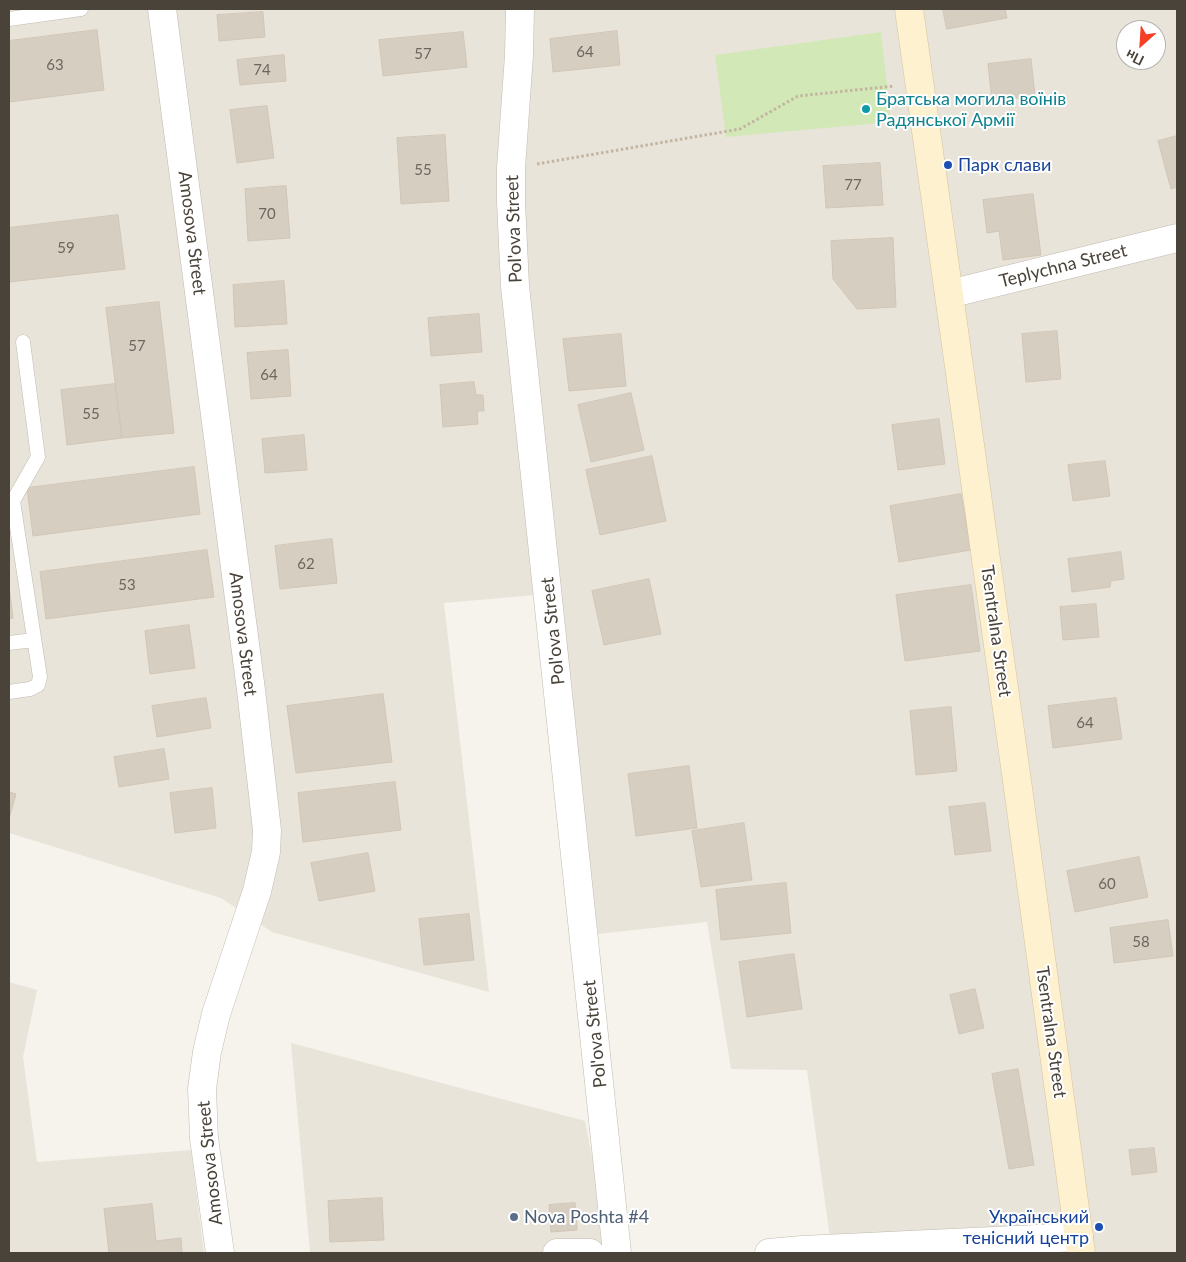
<!DOCTYPE html>
<html>
<head>
<meta charset="utf-8">
<style>
	body { margin:0 }
	#map { position:relative; width:1186px; height:1262px; overflow:hidden; background:#f6f3ec; font-family:Lato,sans-serif }
	canvas { display:block }
	.frame { position:absolute; inset:0; border:10px solid #4a433a; pointer-events:none }
	.north { position:absolute; left:1116px; top:20px; width:50px; height:50px; box-sizing:border-box; background:#fff; border:1px solid #b7b4b0; border-radius:50%; rotate:206deg; font-size:14px; font-weight:700; line-height:20px; text-align:center; color:#4a433a }
	.north::after { content:''; display:block; margin:auto; width:18px; height:22px; background:#f43e25; clip-path:polygon(50% 0,100% 100%,50% 72%,0 100%) }
</style>
</head>
<body>
<div id="map">
<canvas width="1186" height="1262"></canvas>
<div class="frame"></div>
<div class="north">Пн</div>
</div>
<script>
const c = document.querySelector('canvas').getContext('2d');
c.lineJoin = 'round';
function paint(path, color) { c.fillStyle = color; c.fill(path, 'evenodd'); }
function strokePath(path, color, width, dash) { c.strokeStyle = color; c.lineWidth = width; c.lineCap = dash ? 'butt' : 'round'; c.setLineDash(dash || []); c.stroke(path); }
function label(font, color, halo, rows, align = 'center') {
  c.font = font + ' Lato,sans-serif'; c.lineWidth = 4; c.setLineDash([]); c.textBaseline = 'middle'; c.strokeStyle = halo; c.fillStyle = color; for (const [text, x, y, turn = 0] of rows) {
    c.save(); c.translate(x, y); c.rotate((+turn || 0) * Math.PI / 180); c.textAlign = isNaN(turn) ? turn : align; if (halo) c.strokeText(text, 0, 0); c.fillText(text, 0, 0); c.restore();
  }
}
const residential = new Path2D(`
	M 9,9 L 1177,9 L 1177,1253 L 832,1253 L 807,1070 L 731,1069 L 707,922 L 598,934 L 559,593 L 444,603 L 489,992 L 272,932 L 221,898 L 9,833 ZM 1126,30 L 1156,30 L 1156,60 L 1126,60 Z
	M 9,982 L 37,990 L 23,1057 L 37,1162 L 191,1150 L 204,1253 L 9,1253 Z
	M 291,1043 L 585,1121 L 611,1253 L 301,1253 L 310,1252 Z`);
const green = new Path2D(`
	M 881,32 L 891,122 L 726,137 L 715,55 Z`);
const building = new Path2D(`
	M 943,9 L 1005,9 L 1007,18 L 947,29 Z
	M 263,12 L 265,37 L 219,41 L 217,15 Z
	M 97,30 L 104,90 L 9,102 L 9,41 Z
	M 617,31 L 620,65 L 553,72 L 550,39 Z
	M 463,32 L 467,67 L 383,76 L 379,40 Z
	M 284,55 L 286,81 L 240,85 L 237,60 Z
	M 1031,59 L 1035,96 L 992,101 L 988,64 Z
	M 267,106 L 274,158 L 237,163 L 230,110 Z
	M 445,135 L 449,201 L 401,204 L 397,138 Z
	M 1177,136 L 1177,187 L 1171,189 L 1158,141 Z
	M 880,163 L 883,205 L 826,208 L 823,166 Z
	M 286,186 L 290,238 L 248,241 L 245,189 Z
	M 1033,194 L 1041,255 L 1003,260 L 999,231 L 987,233 L 983,200 Z
	M 118,215 L 125,269 L 9,282 L 9,228 Z
	M 893,238 L 896,307 L 857,309 L 833,279 L 831,241 Z
	M 284,281 L 287,324 L 235,327 L 233,285 Z
	M 159,302 L 174,433 L 122,438 L 106,308 Z
	M 479,314 L 482,352 L 431,356 L 428,318 Z
	M 1057,331 L 1061,379 L 1026,382 L 1022,334 Z
	M 621,334 L 626,386 L 569,391 L 563,339 Z
	M 288,350 L 291,396 L 251,399 L 247,353 Z
	M 474,382 L 476,395 L 483,395 L 484,411 L 477,411 L 478,424 L 443,427 L 440,385 Z
	M 115,384 L 122,438 L 67,445 L 61,390 Z
	M 631,393 L 644,450 L 591,462 L 578,405 Z
	M 939,419 L 945,464 L 898,470 L 892,425 Z
	M 304,435 L 307,470 L 265,473 L 262,439 Z
	M 652,456 L 666,521 L 600,535 L 586,470 Z
	M 1105,461 L 1110,496 L 1073,501 L 1068,465 Z
	M 194,467 L 200,514 L 33,536 L 27,488 Z
	M 961,494 L 971,550 L 899,562 L 890,506 Z
	M 332,539 L 337,583 L 280,589 L 275,546 Z
	M 207,550 L 214,597 L 46,619 L 40,572 Z
	M 1121,552 L 1124,579 L 1111,581 L 1110,587 L 1072,592 L 1068,559 Z
	M 649,579 L 661,634 L 604,645 L 592,591 Z
	M 971,585 L 980,651 L 905,661 L 896,595 Z
	M 9,586 L 13,618 L 9,619 Z
	M 1096,604 L 1099,637 L 1063,640 L 1060,607 Z
	M 189,625 L 195,668 L 150,674 L 145,631 Z
	M 383,694 L 392,762 L 296,773 L 287,706 Z
	M 206,698 L 211,728 L 157,737 L 152,706 Z
	M 1116,698 L 1122,739 L 1053,748 L 1048,706 Z
	M 951,707 L 957,771 L 916,775 L 910,711 Z
	M 164,749 L 169,779 L 119,787 L 114,757 Z
	M 689,766 L 697,828 L 636,836 L 628,774 Z
	M 395,782 L 401,830 L 303,842 L 298,793 Z
	M 212,788 L 216,828 L 175,833 L 170,793 Z
	M 9,792 L 16,794 L 9,819 Z
	M 985,803 L 991,851 L 955,855 L 949,807 Z
	M 744,823 L 752,880 L 701,887 L 692,831 Z
	M 368,853 L 375,891 L 319,901 L 311,863 Z
	M 1139,857 L 1148,897 L 1075,912 L 1067,871 Z
	M 786,883 L 791,933 L 721,940 L 716,890 Z
	M 469,914 L 474,960 L 424,965 L 419,919 Z
	M 1168,920 L 1173,956 L 1114,963 L 1110,928 Z
	M 794,954 L 802,1009 L 747,1017 L 739,962 Z
	M 975,989 L 984,1028 L 959,1034 L 950,995 Z
	M 1018,1069 L 1034,1165 L 1009,1169 L 992,1074 Z
	M 1154,1148 L 1157,1172 L 1132,1175 L 1129,1150 Z
	M 382,1198 L 384,1240 L 330,1242 L 328,1201 Z
	M 575,1203 L 577,1230 L 551,1232 L 549,1205 Z
	M 152,1204 L 156,1241 L 181,1238 L 182,1253 L 109,1253 L 104,1209 Z`);
const path = new Path2D(`
	M 537,164 L 740,129 L 798,96 L 894,86`);
const lane = new Path2D(`
	M 9,19 L 81,9
	M 9,643 L 34,640
	M 9,692 L 30,689 L 38,685 L 40,677 L 13,501 L 38,457 L 23,342`);
const street = new Path2D(`
	M 162,9 L 251,690 L 267,830 L 266,852 L 257,891 L 216,1014 L 207,1052 L 202,1089 L 204,1138 L 220,1253
	M 520,9 L 519,55 L 511,168 L 511,202 L 515,286 L 617,1253
	M 949,294 L 1177,238
	M 557,1253 L 590,1253
	M 769,1253 L 802,1250 L 1079,1237`);
const secondary = new Path2D(`
	M 909,9 L 1018,788 L 1081,1253`);
const markers = [
	[866,109,5,"#0f9aa8"],
	[948,165,5,"#1a4fb4"],
	[514,1217,5,"#5c6f8a"],
	[1099,1227,5,"#1a4fb4"]
];
const numberNames = [
	["64",585,52],
	["57",423,54],
	["63",55,65],
	["74",262,70],
	["55",423,170],
	["77",853,185],
	["70",267,214],
	["59",66,248],
	["57",137,346],
	["64",269,375],
	["55",91,414],
	["62",306,564],
	["53",127,585],
	["64",1085,723],
	["60",1107,884],
	["58",1141,942]
];
const cultureNames = [
	["Братська могила воїнів",876,99],
	["Радянської Армії",876,120]
];
const transitNames = [
	["Парк слави",958,165],
	["Український",1089,1217,"right"],
	["тенісний центр",1089,1238,"right"]
];
const streetNames = [
	["Pol'ova Street",514,229,-92],
	["Amosova Street",192,233,83],
	["Teplychna Street",1063,266,-14],
	["Pol'ova Street",553,631,-96],
	["Tsentralna Street",996,631,82],
	["Amosova Street",243,634,83],
	["Tsentralna Street",1051,1032,82],
	["Pol'ova Street",595,1034,-96],
	["Amosova Street",210,1163,-96]
];
const serviceNames = [
	["Nova Poshta #4",524,1217]
];
paint(residential, '#e9e4da');
paint(green, '#d3e8b7');
paint(building, '#d7cec2');
strokePath(building, '#d2c6b5', 1);
strokePath(lane, '#c1baaf', 15);
strokePath(street, '#c1baaf', 29);
strokePath(secondary, '#d4c49d', 29);
strokePath(path, '#c3b5a0', 3, [2.5, 2.5]);
strokePath(lane, '#fff', 14);
strokePath(street, '#fff', 28);
strokePath(secondary, '#fdf1cf', 28);
for (const [x, y, r, color] of markers) { const dot = new Path2D(); dot.arc(x, y, r, 0, 2 * Math.PI); c.fillStyle = color; c.fill(dot); strokePath(dot, '#fff', 2); }
label('15px', '#6d665c', null, numberNames);
label('18px', '#0d838f', '#fff', cultureNames, 'left');
label('18px', '#164399', '#fff', transitNames, 'left');
label('18px', '#4a433a', '#fff', streetNames);
label('18px', '#4e5e75', '#fff', serviceNames, 'left');
</script>
</body>
</html>
